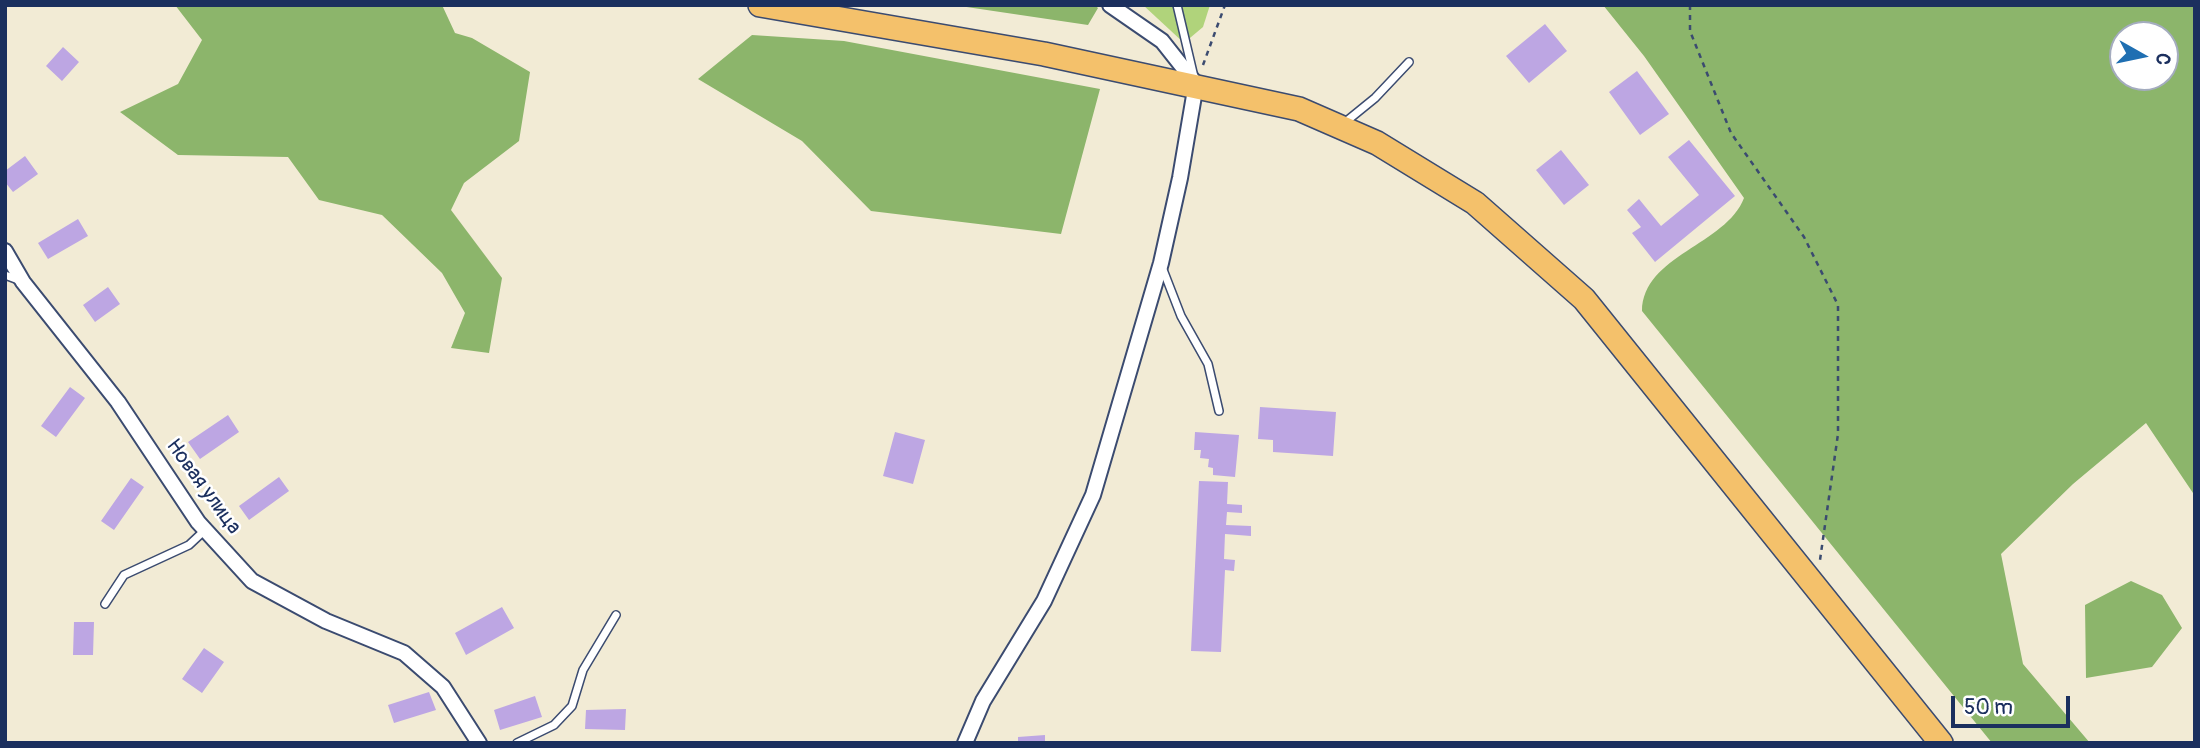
<!DOCTYPE html>
<html>
<head>
<meta charset="utf-8">
<style>
	body { margin:0 }
	#map { position:relative; width:2200px; height:748px; overflow:hidden; background:#f2ebd5; font-family:Pangolin,sans-serif }
	canvas { display:block }
	.frame { position:absolute; inset:0; border:7px solid #1b2f5e; pointer-events:none }
	.north { position:absolute; left:2109px; top:21px; width:70px; height:70px; box-sizing:border-box; background:#fff; border:2px solid #a4acbf; border-radius:50%; rotate:99deg; font-size:19px; font-weight:700; line-height:28px; text-align:center; color:#1b2f5e }
	.north::after { content:''; display:block; margin:auto; width:24px; height:32px; background:#1f6fb2; clip-path:polygon(50% 0,100% 100%,50% 72%,0 100%) }
	.scale { position:absolute; left:1951px; top:696px; width:119px; height:32px; box-sizing:border-box; border:4px solid #1b2f5e; border-top:0; padding-left:9px; font-size:21px; line-height:24px; white-space:nowrap; color:#1b2f5e; -webkit-text-stroke:5px #fff; paint-order:stroke }
</style>
</head>
<body>
<div id="map">
<canvas width="2200" height="748"></canvas>
<div class="frame"></div>
<div class="north">С</div>
<div class="scale">50 m</div>
</div>
<script>
const c = document.querySelector('canvas').getContext('2d');
c.lineJoin = 'round';
function paint(path, color) { c.fillStyle = color; c.fill(path, 'evenodd'); }
function strokePath(path, color, width, dash) { c.strokeStyle = color; c.lineWidth = width; c.lineCap = dash ? 'butt' : 'round'; c.setLineDash(dash || []); c.stroke(path); }
function label(font, color, halo, rows, align = 'center') {
  c.font = font + ' Pangolin,sans-serif'; c.lineWidth = 5; c.setLineDash([]); c.textBaseline = 'middle'; c.strokeStyle = halo; c.fillStyle = color; for (const [text, x, y, turn = 0] of rows) {
    c.save(); c.translate(x, y); c.rotate((+turn || 0) * Math.PI / 180); c.textAlign = isNaN(turn) ? turn : align; if (halo) c.strokeText(text, 0, 0); c.fillText(text, 0, 0); c.restore();
  }
}
const green = new Path2D(`
	M 1143,5 L 1210,5 L 1203,27 L 1184,43 Z`);
const forest = new Path2D(`
	M 175,5 L 442,5 L 455,33 L 472,38 L 530,72 L 519,141 L 464,183 L 451,210 L 502,278 L 489,353 L 451,348 L 465,313 L 442,273 L 382,215 L 319,200 L 288,157 L 178,155 L 120,112 L 178,84 L 202,40 Z
	M 953,5 L 1095,5 L 1098,8 L 1088,25 Z
	M 1603,5 L 2195,5 L 2195,496 L 2146,423 L 2073,484 L 2001,554 L 2023,664 L 2090,743 L 1992,743 L 1642,311 C 1643,255 1726,245 1744,198 L 1644,56 ZM 2165,35 L 2165,77 L 2123,77 L 2123,35 Z
	M 752,35 L 844,41 L 1100,89 L 1061,234 L 871,211 L 802,141 L 698,79 Z
	M 2131,581 L 2162,595 L 2182,628 L 2152,667 L 2086,678 L 2085,605 Z`);
const building = new Path2D(`
	M 1545,24 L 1567,51 L 1529,83 L 1506,56 Z
	M 63,47 L 79,62 L 62,81 L 46,66 Z
	M 1637,71 L 1669,114 L 1640,135 L 1609,92 Z
	M 1689,140 L 1735,196 L 1655,262 L 1632,233 L 1641,227 L 1627,210 L 1639,199 L 1661,226 L 1699,195 L 1668,157 Z
	M 1561,150 L 1589,185 L 1564,205 L 1536,170 Z
	M 25,156 L 38,174 L 13,192 L 5,182 L 5,171 Z
	M 78,219 L 88,236 L 48,259 L 38,243 Z
	M 108,287 L 120,304 L 95,322 L 83,305 Z
	M 70,387 L 85,398 L 56,437 L 41,426 Z
	M 1260,407 L 1336,412 L 1333,456 L 1273,452 L 1273,440 L 1258,439 Z
	M 228,415 L 239,432 L 200,459 L 188,442 Z
	M 895,432 L 925,440 L 913,484 L 883,476 Z
	M 1195,432 L 1239,435 L 1235,477 L 1213,475 L 1213,468 L 1208,467 L 1209,459 L 1200,458 L 1201,450 L 1194,450 Z
	M 279,477 L 289,491 L 249,520 L 239,506 Z
	M 131,478 L 144,487 L 114,530 L 101,521 Z
	M 1199,481 L 1228,482 L 1227,504 L 1242,505 L 1242,513 L 1227,512 L 1226,525 L 1251,526 L 1251,536 L 1225,534 L 1224,559 L 1235,560 L 1234,571 L 1225,570 L 1221,652 L 1191,651 Z
	M 502,607 L 514,628 L 466,655 L 455,633 Z
	M 74,622 L 94,622 L 93,655 L 73,655 Z
	M 204,648 L 224,662 L 202,693 L 182,679 Z
	M 429,692 L 436,710 L 394,723 L 388,705 Z
	M 535,696 L 542,717 L 500,730 L 494,710 Z
	M 626,709 L 625,730 L 585,729 L 586,710 Z
	M 1045,735 L 1045,743 L 1018,743 L 1018,737 Z`);
const path = new Path2D(`
	M 1690,5 L 1690,31 L 1731,133 L 1804,237 L 1838,305 L 1838,434 L 1820,560
	M 1203,65 L 1225,5`);
const lane = new Path2D(`
	M 1177,5 L 1194,77
	M 1343,124 L 1375,98 L 1409,62
	M 1162,267 L 1181,316 L 1208,364 L 1219,411
	M 5,275 L 21,281
	M 105,604 L 124,575 L 189,545 L 205,530
	M 517,743 L 554,725 L 572,706 L 583,670 L 616,615`);
const street = new Path2D(`
	M 5,251 L 23,282 L 118,402 L 198,522 L 252,581 L 326,621 L 404,653 L 443,687 L 479,743
	M 965,743 L 983,701 L 1044,601 L 1093,495 L 1161,263 L 1180,178 L 1196,84 L 1162,41 L 1110,5`);
const primary = new Path2D(`
	M 760,5 L 1044,54 L 1299,109 L 1377,143 L 1475,203 L 1584,299 L 1941,743`);
const streetNames = [
	["Новая улица",203,487,54]
];
paint(green, '#b0d37b');
paint(forest, '#8cb56b');
paint(building, '#bda6e3');
strokePath(lane, '#3b4b70', 10);
strokePath(street, '#3b4b70', 18);
strokePath(primary, '#3b4b70', 26);
strokePath(path, '#3b4b70', 2.5, [5, 5]);
strokePath(lane, '#fff', 7);
strokePath(street, '#fff', 14);
strokePath(primary, '#f4c16b', 23);
label('21px', '#1b2f5e', '#fff', streetNames);
</script>
</body>
</html>
